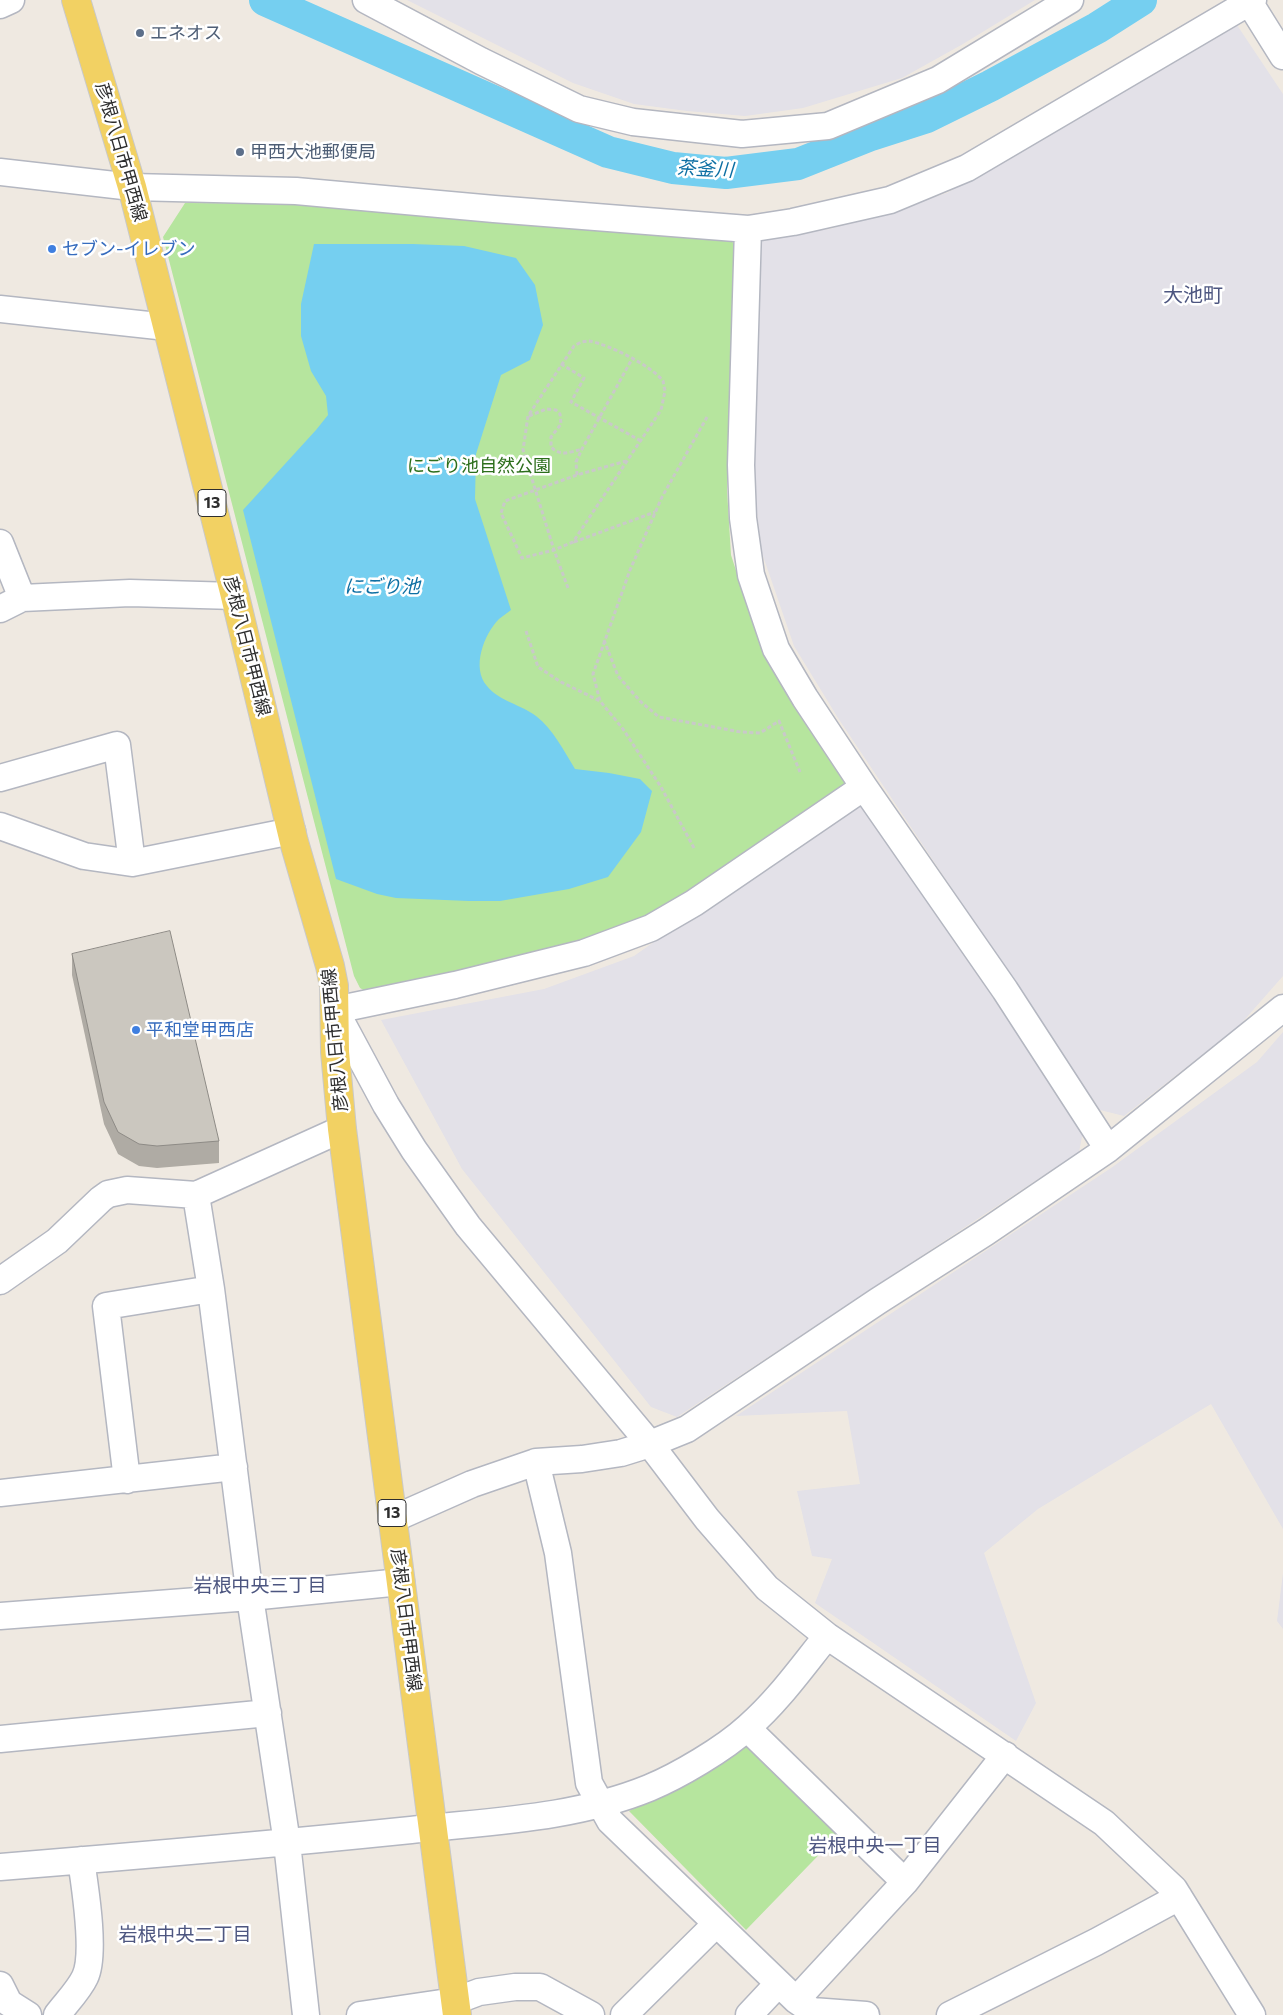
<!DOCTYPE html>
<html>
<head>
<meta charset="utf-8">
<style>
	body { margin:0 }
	canvas { display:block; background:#efe9e1 }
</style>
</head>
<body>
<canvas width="1283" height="2015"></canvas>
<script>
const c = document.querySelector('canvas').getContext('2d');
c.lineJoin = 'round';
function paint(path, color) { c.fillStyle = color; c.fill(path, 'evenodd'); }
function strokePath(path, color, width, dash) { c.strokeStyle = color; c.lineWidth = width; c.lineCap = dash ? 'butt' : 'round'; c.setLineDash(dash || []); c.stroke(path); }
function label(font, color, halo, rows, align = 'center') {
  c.font = font + ' Commissioner,"Noto Sans JP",sans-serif'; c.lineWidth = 5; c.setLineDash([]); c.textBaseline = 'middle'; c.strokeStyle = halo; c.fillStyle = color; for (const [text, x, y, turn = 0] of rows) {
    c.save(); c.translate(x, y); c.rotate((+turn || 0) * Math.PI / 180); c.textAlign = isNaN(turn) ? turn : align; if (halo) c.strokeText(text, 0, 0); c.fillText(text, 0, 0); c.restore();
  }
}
const industrial = new Path2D(`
	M 407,0 L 1035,0 L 963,44 L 902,78 L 803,108 L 745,116 L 687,111 L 634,104 L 573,83 Z
	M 1237,25 L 1283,94 L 1283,976 L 1239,1026 L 1124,1116 L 1100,1110 L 838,718 L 794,646 L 762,553 L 752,472 L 758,245 L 767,237 L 830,229 L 947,193 Z
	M 848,806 L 865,807 L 1083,1132 L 1079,1152 L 677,1417 L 651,1407 L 462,1169 L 381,1020 L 544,989 L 634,956 Z
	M 1283,1032 L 1283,1529 L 1211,1404 L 1038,1509 L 984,1553 L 1036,1703 L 1016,1741 L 815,1603 L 832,1559 L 812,1556 L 797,1491 L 860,1484 L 847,1411 L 736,1416 L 1111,1168 L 1257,1062 Z
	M 1283,1573 L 1283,1629 L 1277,1621 Z`);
const green = new Path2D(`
	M 185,203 L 334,204 L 732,240 L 735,249 L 727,490 L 731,555 L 754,626 L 775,671 L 844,774 L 845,789 L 660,912 L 627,929 L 371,994 L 360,988 L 354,976 L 163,237 Z
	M 751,1741 L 842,1831 L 746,1930 L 629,1811 L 716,1768 Z`);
const water = new Path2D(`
	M 314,244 L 413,244 L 464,246 L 516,258 L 535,285 L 543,325 L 530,360 L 501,375 L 476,454 L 475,499 L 511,610 C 507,613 503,616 499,619 C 484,634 471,668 487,686 C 499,701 522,705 536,716 C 553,729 564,751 575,769 L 609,773 L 640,779 L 652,791 L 641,832 L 608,877 L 569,889 L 500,901 L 469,901 L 396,898 L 377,894 L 336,879 L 243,510 L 316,430 L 328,415 L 326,396 L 311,371 L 301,336 L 301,304 Z`);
const river = new Path2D(`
	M 265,0 L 608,152 L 673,168 L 726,173 L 798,164 L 871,135 L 927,117 L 990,86 L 1097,28 L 1141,0`);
const path = new Path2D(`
	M 589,341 C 608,344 652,366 663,381 L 665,391 L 661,410 L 573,542 L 554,550 L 523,450 L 528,416 L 574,346 L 581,342 Z
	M 561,364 L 584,378 L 571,402 L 641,441
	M 529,416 L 546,409 L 556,410 L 560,414 L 561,424 L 551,437 L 551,447 C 561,457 570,452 582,449
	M 577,475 L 576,462 L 582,449 L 632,359
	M 574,542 L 655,512
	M 568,588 L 554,550 L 522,558 L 501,513 L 505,501 L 577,475 L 626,461
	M 526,631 L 538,667 L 561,682 L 600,701
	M 604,640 L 618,676 L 641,702 L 659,717 L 741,732 L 760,733 L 779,721 L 800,772
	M 694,848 L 661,787 L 623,729 L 600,701 L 593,674 L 630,570 L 662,497 L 707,417`);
const minor = new Path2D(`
	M 366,0 L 481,61 L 579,109 L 633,122 L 742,134 L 828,126 L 938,80 L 1070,0
	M 1248,0 L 1283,56
	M 0,5 L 11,0
	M 0,172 L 132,187 L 296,191 L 494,209 L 748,229 L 793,222 L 890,200 L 967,168 L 1253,0
	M 748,229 L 741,465 L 743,518 L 751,575 L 776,649 L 805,698 L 864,787 L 1005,990 L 1108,1149
	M 0,309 L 167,327
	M 0,543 L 22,598
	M 0,609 L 22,598 L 130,593 L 235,596
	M 0,778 L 117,745 L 132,863
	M 864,787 L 694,903 L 651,928 L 584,953 L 455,985 L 335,1010 L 386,1105 L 414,1150 L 468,1226 L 650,1444 L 707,1519 L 767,1588 L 827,1636 L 1104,1823 L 1174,1889 L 1252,2015
	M 0,826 L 84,856 L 132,863 L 292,831
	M 196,1195 L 211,1289 L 250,1597 L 287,1843 L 306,2015
	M 0,1281 L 57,1241 L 101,1199 L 108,1194 L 127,1190 L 196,1195 L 342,1129
	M 536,1462 L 558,1553 L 589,1783 L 610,1821 L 796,2000 L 905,1882 L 1005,1755
	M 127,1480 L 106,1306 L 211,1289
	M 0,1493 L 234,1467
	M 393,1519 L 472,1484 L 536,1462 L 582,1459 L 621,1453 L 650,1444 L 687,1429 L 878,1301 L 986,1232 L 1108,1149 L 1283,1008
	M 0,1616 L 250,1597 L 401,1582
	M 747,1728 L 905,1882
	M 0,1739 L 268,1713
	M 0,1867 C 137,1856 274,1844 411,1830 C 491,1821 573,1819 649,1788 C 678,1776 724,1749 748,1727 C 778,1701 802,1667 827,1636
	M 0,1985 L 9,2003 L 28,2015
	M 796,2000 L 812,2011 L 866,2015
	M 57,2015 C 66,2003 79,1990 85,1977 C 96,1954 85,1887 81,1860
	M 360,2015 L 455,2001 L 479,1992 L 515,1987 L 540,1987 L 591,2015
	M 624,2015 L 716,1924
	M 749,2015 L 778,1984
	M 950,2015 L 1096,1942 L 1179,1897`);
const major = new Path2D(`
	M 76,0 L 132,187 L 235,596 L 294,842 L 330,966 L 334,986 L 335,1052 L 342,1129 L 457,2015`);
const wall = new Path2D(`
	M 72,954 L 219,1141 L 219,1163 L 157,1168 L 139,1166 L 118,1154 L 104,1124 L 72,975 Z`);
const building = new Path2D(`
	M 170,931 L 219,1141 L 157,1146 L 139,1144 L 118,1132 L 104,1102 L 72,954 Z`);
const markers = [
	[140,33,5,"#5c6f8a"],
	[240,152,5,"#5c6f8a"],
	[52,249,5,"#3f7fe0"],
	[136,1030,5,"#3f7fe0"]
];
const shields = [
	[212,503,28],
	[392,1513,28]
];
const shieldNames = [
	["13",212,503],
	["13",392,1513]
];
const serviceNames = [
	["エネオス",150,33],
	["甲西大池郵便局",250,152]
];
const streetNames = [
	["彦根八日市甲西線",121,152,74],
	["彦根八日市甲西線",247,646,76],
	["彦根八日市甲西線",335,1040,-95],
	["彦根八日市甲西線",406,1620,83]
];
const shopNames = [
	["セブン-イレブン",62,249],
	["平和堂甲西店",146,1030]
];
const parkNames = [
	["にごり池自然公園",479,466]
];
const waterNames = [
	["茶釜川",705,169,3],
	["にごり池",382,587]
];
const neighbourhoodNames = [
	["岩根中央三丁目",260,1586],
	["岩根中央一丁目",875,1846],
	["岩根中央二丁目",185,1935]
];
const quarterNames = [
	["大池町",1193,295]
];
paint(industrial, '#e3e1e8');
paint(green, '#b6e59e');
paint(water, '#75cff0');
strokePath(river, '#75cff0', 32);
strokePath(minor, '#b4b7c1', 29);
strokePath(major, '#c9c9c9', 30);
strokePath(path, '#c9c9c9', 3, [4, 2.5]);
strokePath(minor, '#fff', 26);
strokePath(major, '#f2d163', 28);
paint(wall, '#afaba4');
paint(building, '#cbc7bf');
strokePath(building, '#8e8b86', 1);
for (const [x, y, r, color] of markers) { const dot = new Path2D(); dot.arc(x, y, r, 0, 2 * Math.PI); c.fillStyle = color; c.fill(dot); strokePath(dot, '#fff', 2); }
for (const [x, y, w] of shields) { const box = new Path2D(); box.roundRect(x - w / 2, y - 13.5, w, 27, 4); c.fillStyle = '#fff'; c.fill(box); strokePath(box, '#2e2e2e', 1); }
label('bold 16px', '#2e2e2e', null, shieldNames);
label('18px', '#4e5e75', '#fff', serviceNames, 'left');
label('18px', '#2e2e2e', '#fff', streetNames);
label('18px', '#366cbe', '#fff', shopNames, 'left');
label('18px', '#2c6e1b', '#fff', parkNames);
label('italic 19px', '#0d6fa3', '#fff', waterNames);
label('19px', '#4d5680', '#fff', neighbourhoodNames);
label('20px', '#4d5680', '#fff', quarterNames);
</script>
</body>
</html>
